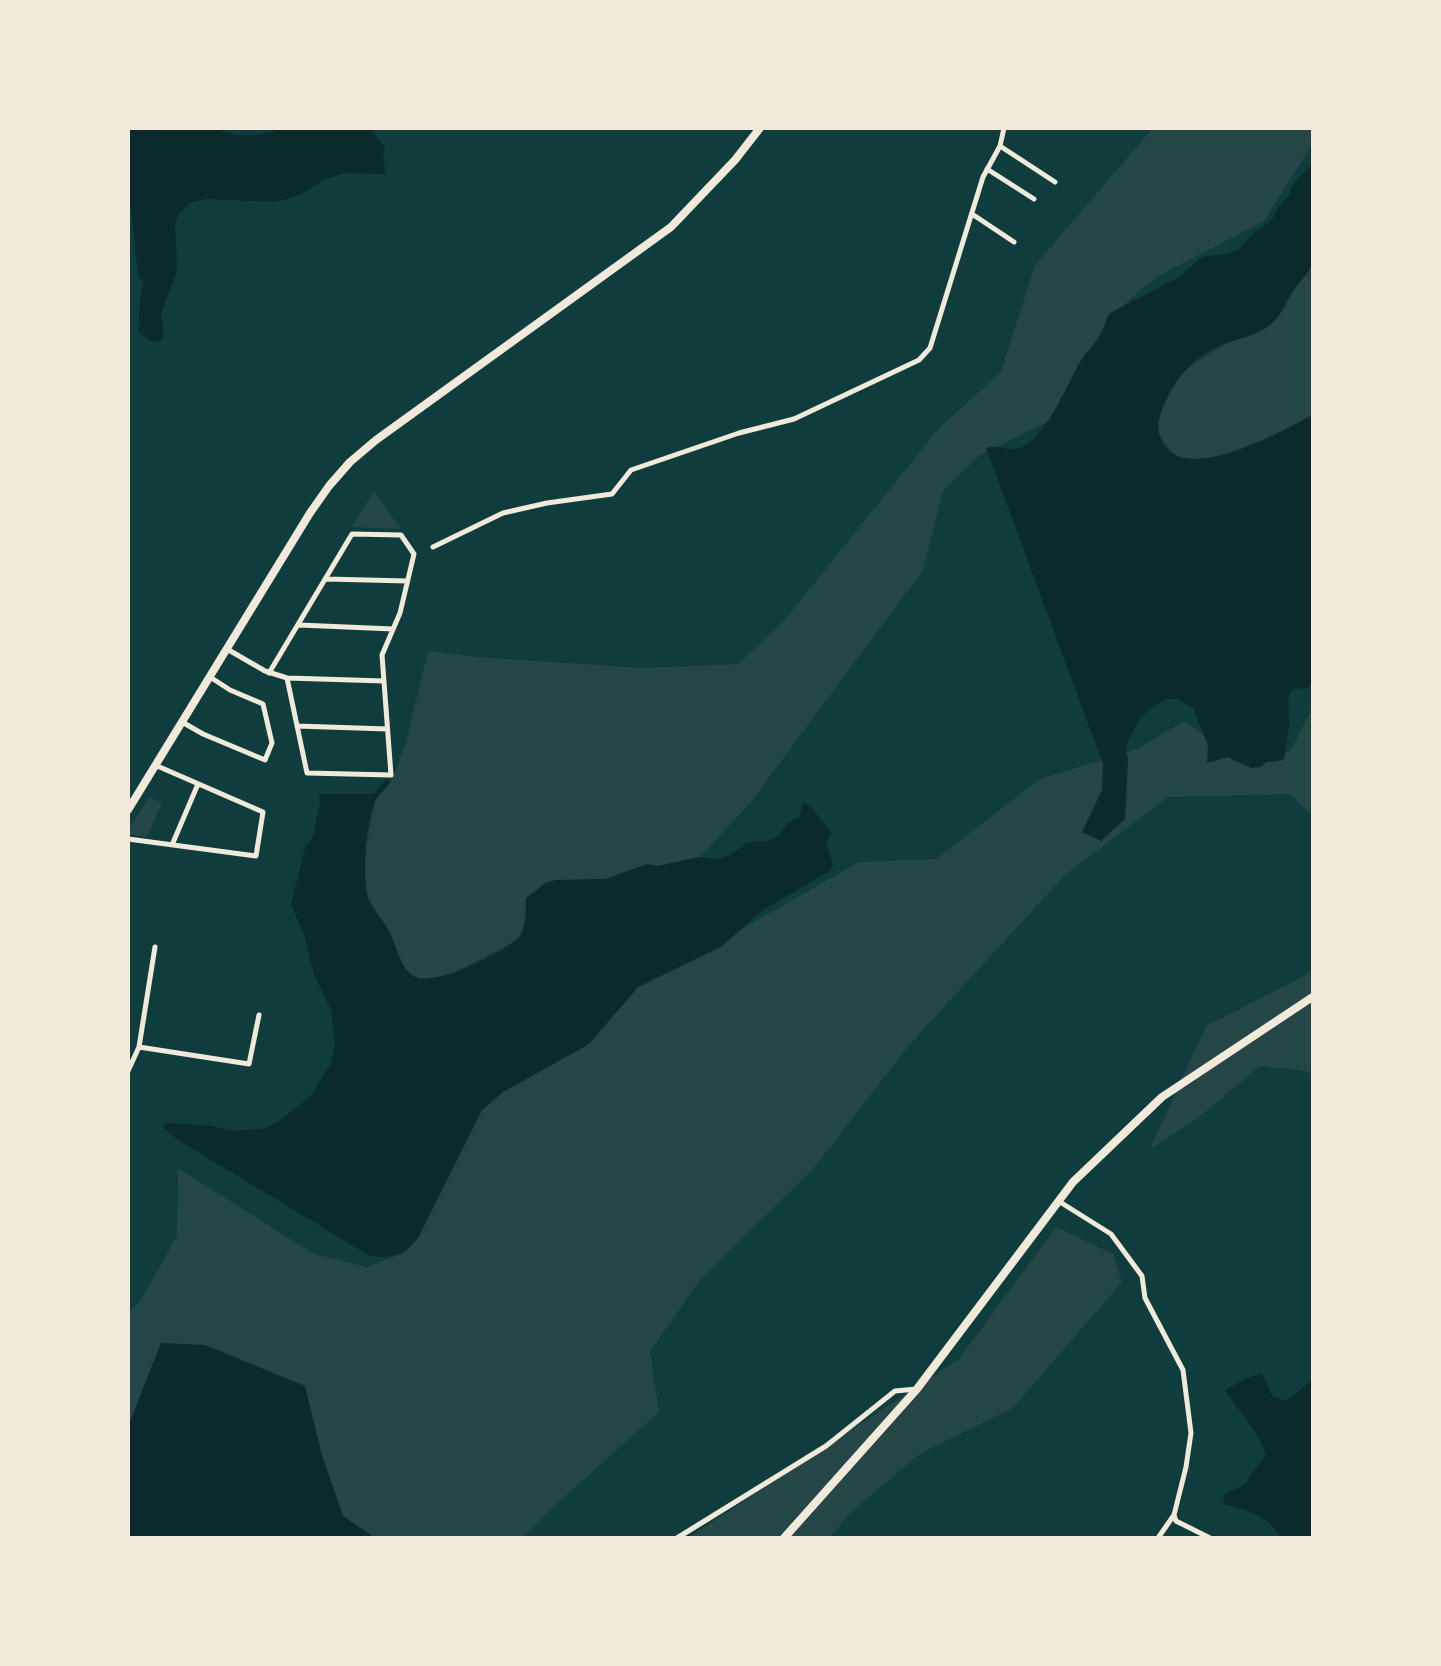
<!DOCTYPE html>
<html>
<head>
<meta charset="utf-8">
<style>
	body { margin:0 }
	#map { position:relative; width:1441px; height:1666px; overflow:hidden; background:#0f3d3e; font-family:"Noto Serif",serif }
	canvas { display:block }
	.frame { position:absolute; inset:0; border:130px solid #f1e9da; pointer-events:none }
</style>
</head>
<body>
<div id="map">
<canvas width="1441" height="1666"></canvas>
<div class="frame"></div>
</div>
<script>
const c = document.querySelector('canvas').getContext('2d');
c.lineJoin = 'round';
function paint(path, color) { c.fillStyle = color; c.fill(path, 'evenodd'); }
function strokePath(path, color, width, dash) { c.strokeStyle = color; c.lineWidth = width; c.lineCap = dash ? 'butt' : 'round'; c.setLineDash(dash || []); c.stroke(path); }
const green = new Path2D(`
	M 1153,128 L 1313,128 L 1313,143 L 1264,221 L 1155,278 L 1109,318 L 1049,421 L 980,455 L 943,491 L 923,570 L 751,802 L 700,857 L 658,866 L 647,864 L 607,879 L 557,880 L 547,882 L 526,898 L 523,930 L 515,941 L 448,976 L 422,979 L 413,976 L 405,969 L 382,920 L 368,898 L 365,877 L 365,852 L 375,801 L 391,782 L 405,746 L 428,651 L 477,657 L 643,668 L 738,664 L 785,620 L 938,429 L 1001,372 L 1035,265 Z
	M 1313,258 L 1313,425 L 1225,457 L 1181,464 L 1154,427 L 1178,374 L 1249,329 Z
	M 374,491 L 401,529 L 351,527 Z
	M 1313,706 L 1313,817 L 1290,794 L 1168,797 L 1065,875 L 910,1044 L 813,1169 L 699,1281 L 650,1352 L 659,1412 L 562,1499 L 522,1538 L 375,1538 L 343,1516 L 322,1456 L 161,1343 L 128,1427 L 128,1311 L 139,1303 L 177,1236 L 178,1168 L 314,1254 L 366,1267 L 402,1254 L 418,1238 L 482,1110 L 503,1092 L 589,1044 L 638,987 L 722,946 L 735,933 L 859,862 L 936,859 L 1040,779 L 1137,749 L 1184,721 L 1251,767 L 1291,750 Z
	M 149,797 L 162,803 L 147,837 L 128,834 L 128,831 Z
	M 1313,968 L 1313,1075 L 1306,1071 L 1260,1066 L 1198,1118 L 1150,1149 L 1206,1026 L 1301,978 Z
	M 1056,1227 L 1113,1254 L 1122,1282 L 1013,1408 L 921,1453 L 850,1513 L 830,1538 L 688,1538 L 959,1359 Z`);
const water = new Path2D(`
	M 128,128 L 210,128 L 237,135 L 257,135 L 287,128 L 370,128 L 385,148 L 383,157 L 386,174 L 345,173 L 323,180 L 300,195 L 276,202 L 205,199 L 190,203 L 178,215 L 175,224 L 177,272 L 161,314 L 164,337 L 160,341 L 153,342 L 139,333 L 140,300 L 143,284 L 138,275 L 131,210 L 128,202 Z
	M 1313,163 C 1314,182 1318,256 1310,269 C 1305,277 1297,284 1292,293 C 1285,304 1281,316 1271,324 C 1256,337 1238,338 1222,345 C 1207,351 1195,359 1185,371 C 1173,384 1155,415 1159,433 C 1173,494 1283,430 1313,415 L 1313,683 L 1307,688 L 1294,689 L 1288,696 L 1289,726 L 1284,760 L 1267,762 L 1260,767 L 1251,768 L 1228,757 L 1207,763 L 1208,745 L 1193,708 L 1177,699 L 1166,699 L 1157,704 L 1140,719 L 1130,737 L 1126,749 L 1128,761 L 1125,819 L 1101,841 L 1082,832 L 1102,790 L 1103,764 L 986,448 C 999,445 1012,453 1024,446 C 1048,433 1068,383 1081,360 C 1087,351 1095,344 1101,335 C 1105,328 1105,320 1110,313 L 1179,277 L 1202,257 L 1229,253 L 1239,249 L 1253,234 L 1272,220 L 1278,207 L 1289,195 L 1293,184 Z
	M 387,779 L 391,782 C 387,787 379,793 376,799 C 366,817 362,878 368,898 C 372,911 383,919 389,931 C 397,945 399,968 415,977 C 435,987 507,952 520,936 C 527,926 526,910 526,898 L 547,882 L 557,880 L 606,879 L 647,864 L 658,866 L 700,857 L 717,859 L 730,855 L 748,842 L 768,841 L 778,836 L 788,823 L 800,816 L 803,802 L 812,808 L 832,834 L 826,842 L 833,865 L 830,871 L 763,910 L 722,946 L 638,987 L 589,1044 L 503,1092 L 482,1110 L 418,1238 C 404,1256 391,1259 370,1256 L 178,1140 L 163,1128 L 165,1123 L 213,1126 L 232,1131 L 263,1129 L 278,1122 L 296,1108 L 311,1095 L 330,1065 L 335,1046 L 331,1010 L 314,975 L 304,935 L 291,904 L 305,848 L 313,836 L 320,803 L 319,794 L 374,794 Z
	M 161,1343 L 205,1345 L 305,1386 L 322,1456 L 343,1516 L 375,1538 L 128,1538 L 128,1427 Z
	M 1262,1373 L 1272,1396 L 1286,1401 L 1313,1379 L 1313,1538 L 1281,1538 C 1270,1516 1246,1510 1223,1504 L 1225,1494 L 1245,1484 L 1266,1454 C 1257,1431 1239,1411 1225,1390 L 1247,1378 Z`);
const minor = new Path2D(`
	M 1000,146 L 1055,182
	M 987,169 L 1034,199
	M 972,214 L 1014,242
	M 433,547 L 503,513 L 547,503 L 612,494 L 631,470 L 739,433 L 794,419 L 919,360 L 930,348 L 983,177 L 1000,146 L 1004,128
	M 326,579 L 407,581
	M 299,625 L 393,629
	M 227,649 L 265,671 L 287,678 L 384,681
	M 269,673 L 352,534 L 401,535 L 414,554 L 400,613 L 382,655 L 391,775 L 307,773 L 287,678
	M 182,722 L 203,734 L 265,760 L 272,743 L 263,704 L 230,690 L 210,677
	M 297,726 L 387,729
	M 128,839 L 256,856 L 263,812 L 155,765
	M 172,845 L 198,784
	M 139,1047 L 249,1064 L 259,1015
	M 128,1071 L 139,1047 L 155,947
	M 1060,1202 L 1111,1234 L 1142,1276 L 1145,1298 L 1183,1370 L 1191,1433 L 1186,1467 L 1174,1515 L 1158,1538
	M 1174,1515 L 1176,1521 L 1210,1538
	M 677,1538 L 826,1446 L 895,1391 L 917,1389`);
const tertiary = new Path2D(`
	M 784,1538 L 917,1389 L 1073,1182 L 1162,1097 L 1314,996`);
const secondary = new Path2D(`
	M 128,810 L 310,513 L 329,486 L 350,462 L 376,440 L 671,227 L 735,160 L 760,128`);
paint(green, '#244646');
paint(water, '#0a2a2b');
strokePath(minor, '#f1e9da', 5);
strokePath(tertiary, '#f1e9da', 8);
strokePath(secondary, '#f1e9da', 8);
</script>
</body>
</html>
